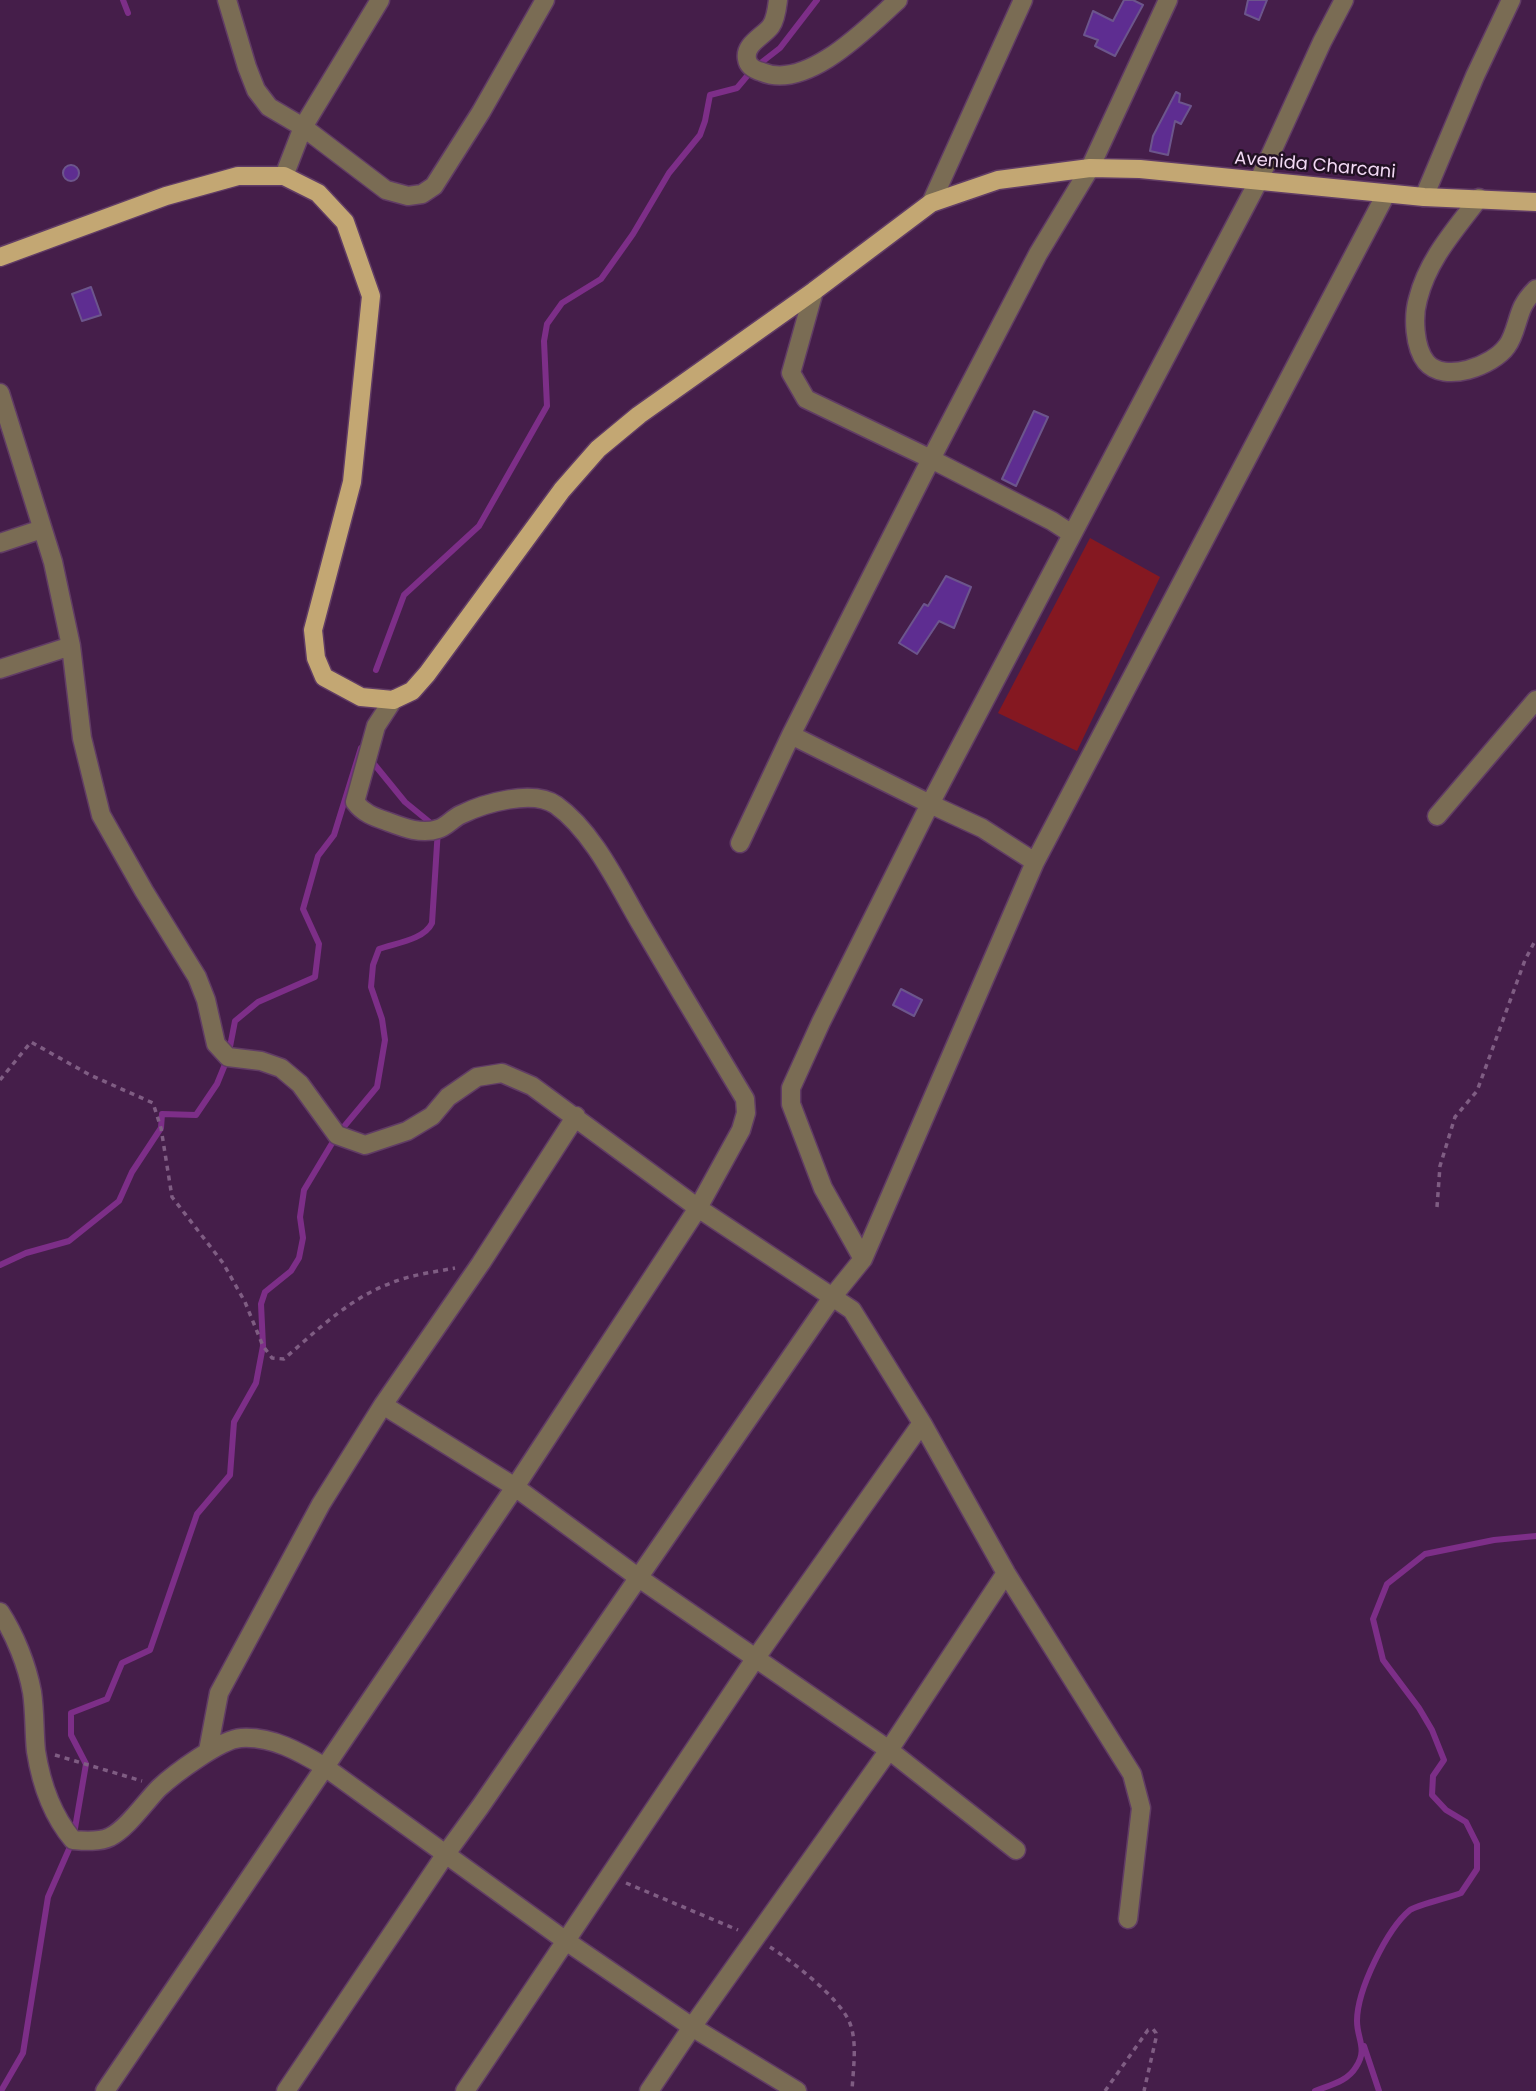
<!DOCTYPE html>
<html>
<head>
<meta charset="utf-8">
<style>
	body { margin:0 }
	canvas { display:block; background:#451e4a }
</style>
</head>
<body>
<canvas width="1536" height="2091"></canvas>
<script>
const c = document.querySelector('canvas').getContext('2d');
c.lineJoin = 'round';
function paint(path, color) { c.fillStyle = color; c.fill(path, 'evenodd'); }
function strokePath(path, color, width, dash) { c.strokeStyle = color; c.lineWidth = width; c.lineCap = dash ? 'butt' : 'round'; c.setLineDash(dash || []); c.stroke(path); }
function label(font, color, halo, rows, align = 'center') {
  c.font = font + ' Poppins,sans-serif'; c.lineWidth = 5; c.setLineDash([]); c.textBaseline = 'middle'; c.strokeStyle = halo; c.fillStyle = color; for (const [text, x, y, turn = 0] of rows) {
    c.save(); c.translate(x, y); c.rotate((+turn || 0) * Math.PI / 180); c.textAlign = isNaN(turn) ? turn : align; if (halo) c.strokeText(text, 0, 0); c.fillText(text, 0, 0); c.restore();
  }
}
const green = new Path2D(`
	M 1090,538 L 1160,577 L 1077,751 L 998,713 Z`);
const stream = new Path2D(`
	M 123,0 L 128,13
	M 376,670 L 404,595 L 479,526 L 547,406 L 544,341 L 547,324 L 562,303 L 601,279 L 633,234 L 669,173 L 700,135 L 705,121 L 710,95 L 737,88 L 753,69 L 780,48 L 817,0
	M 0,1265 L 26,1253 L 69,1241 L 119,1201 L 132,1172 L 161,1128 L 162,1114 L 196,1115 L 217,1084 L 228,1057 L 235,1021 L 258,1002 L 315,977 L 319,944 L 303,909 L 318,856 L 334,835 L 361,748
	M 1364,2046 L 1379,2091
	M 1,2091 L 23,2053 L 48,1897 L 73,1840 L 86,1764 L 71,1735 L 71,1713 L 107,1699 L 122,1663 L 150,1650 L 197,1514 L 230,1475 L 234,1422 L 256,1383 L 263,1346 L 261,1304 L 265,1292 L 291,1271 L 299,1258 L 303,1238 L 300,1217 L 304,1190 L 337,1135 L 377,1087 L 385,1040 L 382,1019 L 371,987 L 373,965 L 379,949 C 395,943 424,940 432,923 L 438,829 L 405,802 L 361,748
	M 1315,2091 C 1330,2085 1347,2082 1356,2067 C 1368,2049 1357,2039 1357,2021 C 1357,1990 1387,1929 1410,1910 C 1416,1905 1451,1897 1461,1893 L 1477,1869 L 1477,1844 L 1466,1822 L 1446,1810 L 1432,1795 L 1433,1776 L 1444,1760 L 1432,1730 L 1419,1708 L 1383,1660 L 1373,1619 L 1387,1584 L 1425,1554 L 1494,1540 L 1536,1536`);
const building = new Path2D(`
	M 1124,0 L 1133,0 L 1143,5 L 1115,56 L 1095,46 L 1098,40 L 1084,35 L 1093,11 L 1113,21 Z
	M 1248,0 L 1267,0 L 1259,20 L 1245,14 Z
	M 1176,92 L 1180,94 L 1179,102 L 1191,106 L 1181,124 L 1175,121 L 1168,155 L 1150,151 L 1153,136 Z
	M63 173a8 8 0 1 1 16 0a8 8 0 1 1-16 0Z
	M 91,287 L 101,315 L 82,321 L 72,294 Z
	M 1034,411 L 1048,417 L 1016,486 L 1002,479 Z
	M 946,576 L 971,587 L 954,628 L 939,621 L 917,654 L 899,643 L 924,604 L 928,606 Z
	M 901,989 L 922,1000 L 914,1016 L 893,1005 Z`);
const path = new Path2D(`
	M 0,1080 L 31,1042 L 90,1075 L 153,1103 L 161,1128 L 172,1197 L 223,1263 L 245,1302 L 263,1346 L 272,1358 L 284,1359 C 316,1331 350,1298 391,1283 C 410,1275 434,1272 455,1268
	M 1437,1207 L 1440,1166 L 1455,1117 L 1477,1091 L 1525,960 L 1536,939
	M 55,1755 L 142,1781
	M 626,1883 L 738,1930
	M 770,1947 C 792,1961 838,1997 849,2021 C 858,2041 853,2069 852,2091
	M 1105,2091 L 1148,2030 L 1153,2029 L 1156,2033 L 1156,2038 L 1144,2091`);
const minor = new Path2D(`
	M 227,0 L 247,67 L 256,90 L 269,107 L 303,127 L 386,190 L 408,196 L 422,194 L 434,186 L 481,112 L 545,0
	M 778,0 C 777,8 776,19 771,26 C 764,36 744,44 747,59 C 748,67 755,70 762,72 C 807,91 868,27 898,0
	M 284,176 L 303,127 L 380,0
	M 1424,197 L 1475,76 L 1511,0
	M 1479,198 C 1455,230 1428,259 1418,299 C 1413,316 1414,347 1426,362 C 1444,384 1493,366 1507,346 C 1515,336 1517,318 1523,306 C 1526,300 1531,294 1536,289
	M 931,203 L 1023,0
	M 814,291 L 791,373 L 806,399 L 931,459 L 1052,521 L 1072,534
	M 0,393 L 53,562 L 71,646 L 82,738 L 101,815 L 144,891 L 197,977 L 206,1000 L 216,1044 L 228,1057 L 261,1061 L 281,1068 L 300,1084 L 337,1135 L 365,1145 L 407,1131 L 432,1116 L 448,1097 L 477,1077 L 502,1073 L 532,1086 L 698,1208 L 852,1310 L 922,1423 L 1006,1573 L 1132,1774 L 1141,1808 L 1128,1919
	M 0,543 L 42,529
	M 0,669 L 71,646
	M 791,735 L 930,804 L 982,828 L 1035,862
	M 1437,816 L 1536,700
	M 740,843 L 791,735 L 931,459 L 1038,254 L 1090,168 L 1168,0
	M 863,1259 L 823,1188 L 791,1104 L 791,1088 L 821,1022 L 930,804 L 1258,182 L 1322,42 L 1344,0
	M 383,1405 L 515,1487 L 639,1578 L 889,1750 L 1016,1850
	M 0,1612 C 15,1635 27,1665 32,1692 C 35,1712 34,1732 36,1751 C 41,1783 52,1815 73,1840 C 85,1841 100,1842 110,1837 C 127,1829 146,1801 159,1788 C 174,1774 221,1739 241,1738 C 272,1736 300,1752 325,1767 L 566,1941 L 692,2027 L 797,2091
	M 208,1751 L 219,1693 L 321,1504 L 383,1405 L 481,1263 L 576,1116
	M 105,2091 L 515,1487 L 698,1208 L 741,1130 L 746,1113 L 745,1099 C 710,1041 676,984 642,926 C 619,887 594,832 556,805 C 533,789 484,803 460,815 C 452,819 446,827 438,829 C 421,835 402,827 386,821 C 374,817 363,813 355,802 L 376,726 L 393,700
	M 286,2091 L 445,1855 L 480,1807 L 833,1296 L 863,1259 L 1035,862 L 1386,194
	M 465,2091 L 755,1659 L 922,1423
	M 649,2091 L 692,2027 L 889,1750 L 1006,1573`);
const major = new Path2D(`
	M 0,257 L 166,196 L 238,176 L 284,176 L 318,193 L 345,222 L 371,296 L 352,482 L 313,630 L 316,658 L 324,677 L 361,697 L 393,700 L 412,691 L 427,674 L 562,490 L 598,449 L 639,415 L 814,291 L 931,203 L 998,180 L 1090,168 L 1140,169 L 1424,197 L 1536,202`);
const streetNames = [
	["Avenida Charcani",1315,166,5]
];
paint(green, '#851821');
strokePath(stream, '#7d2e88', 6);
paint(building, '#5e2d91');
strokePath(building, '#6c558c', 2);
strokePath(minor, '#613c65', 21);
strokePath(major, '#613c65', 21);
strokePath(path, '#7f5d83', 3.5, [5, 5]);
strokePath(minor, '#7a6c54', 18);
strokePath(major, '#c3a773', 18);
label('18px', '#f2d9f4', '#221124', streetNames);
</script>
</body>
</html>
